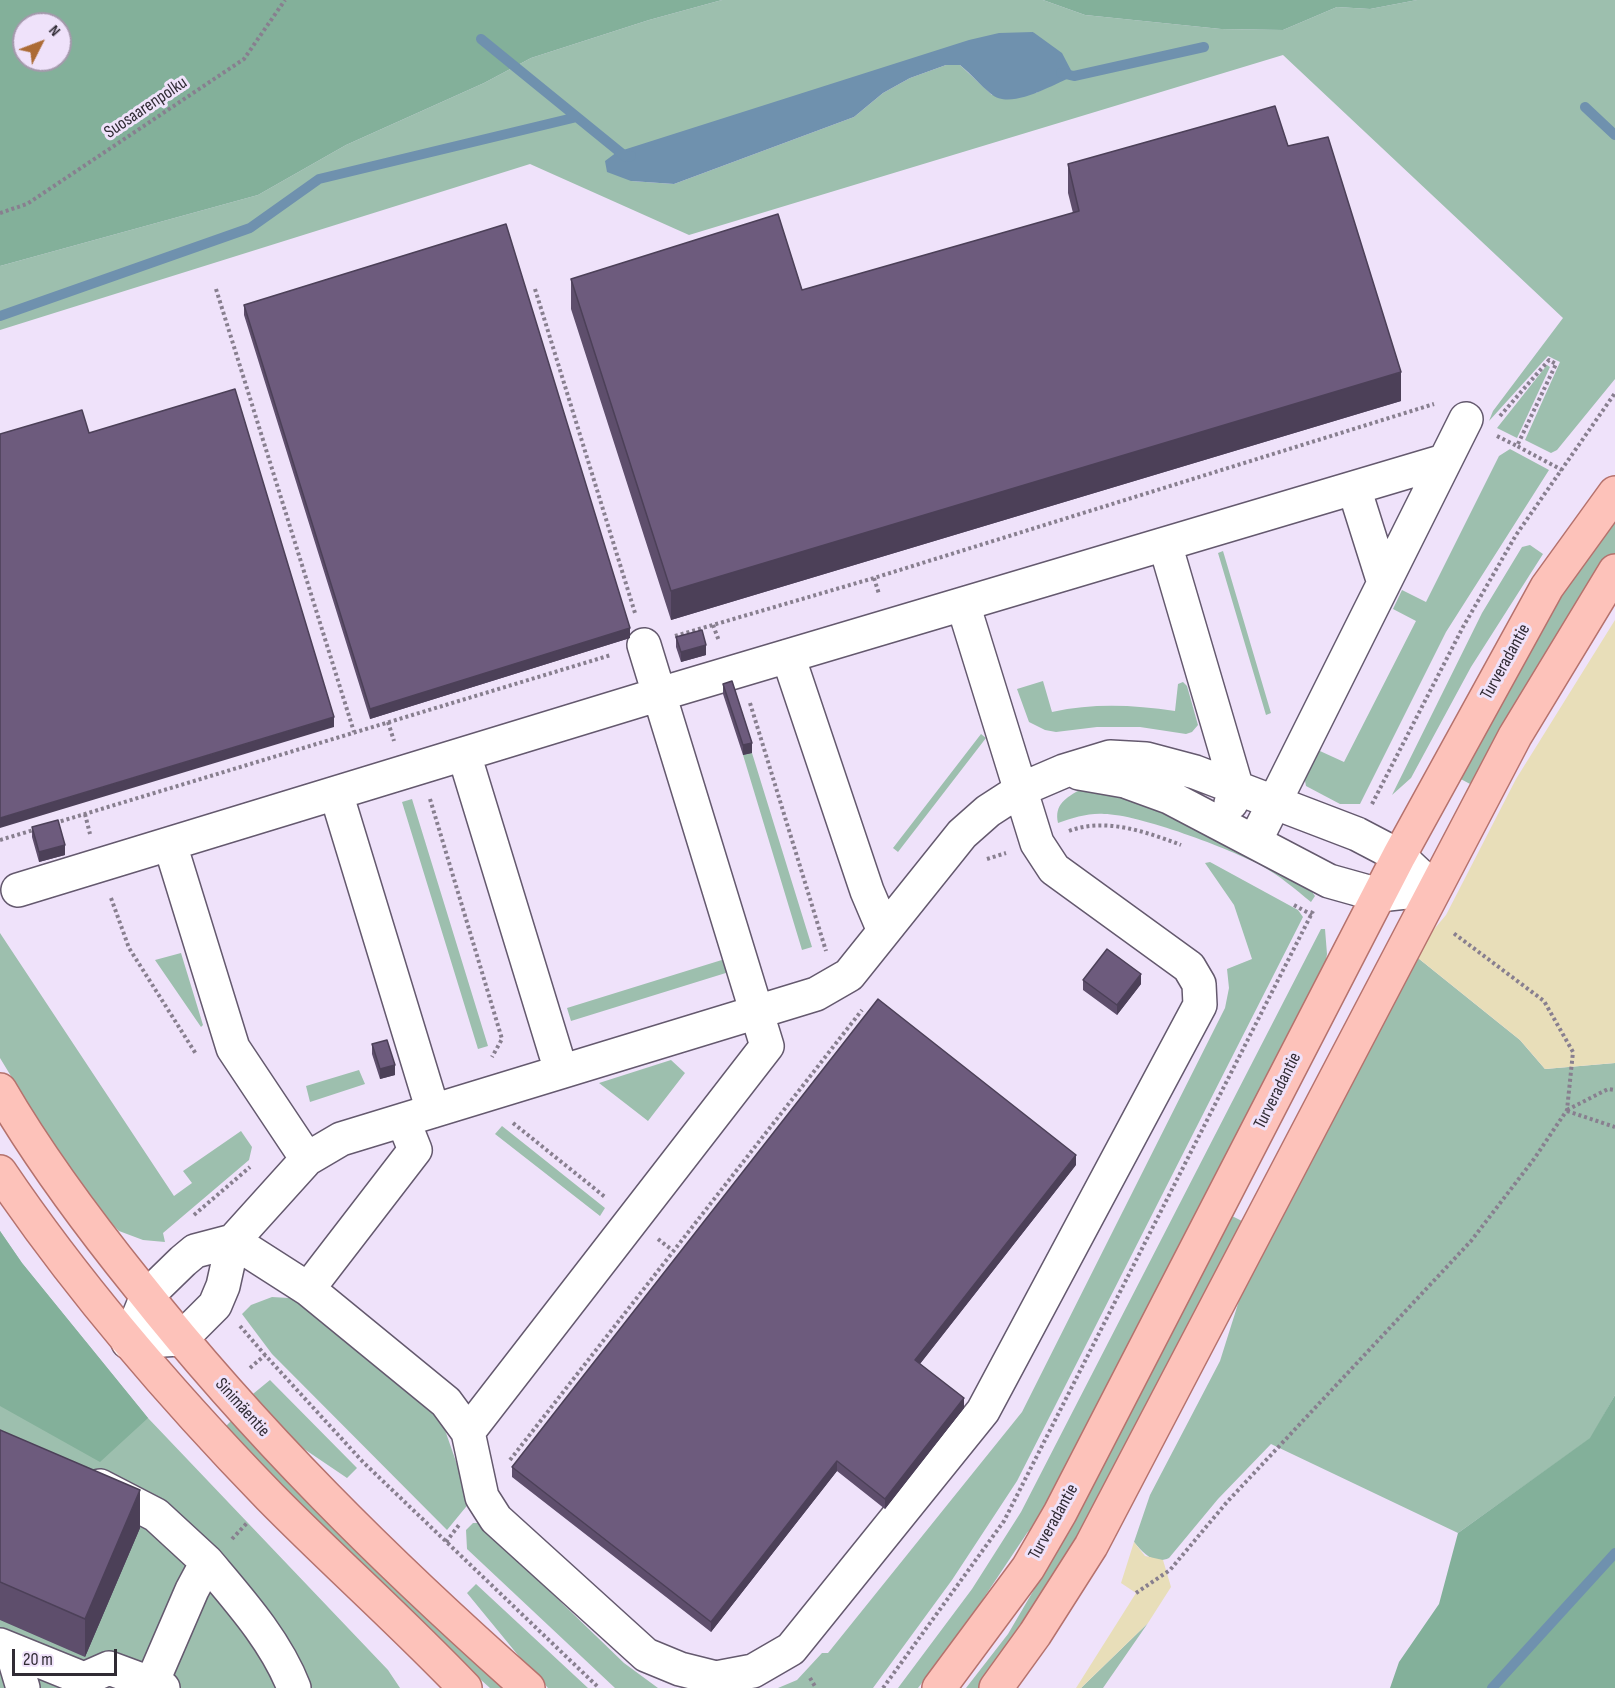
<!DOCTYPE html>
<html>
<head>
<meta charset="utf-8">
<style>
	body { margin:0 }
	#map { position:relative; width:1615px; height:1688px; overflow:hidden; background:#efe2fa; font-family:"Sofia Sans Condensed",sans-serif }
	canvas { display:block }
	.north { position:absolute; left:12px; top:12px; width:60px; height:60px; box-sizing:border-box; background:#efe2fa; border:2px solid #a399ab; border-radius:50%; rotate:48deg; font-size:16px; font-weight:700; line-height:24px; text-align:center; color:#302b34 }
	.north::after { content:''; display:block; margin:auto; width:21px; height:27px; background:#ac6b35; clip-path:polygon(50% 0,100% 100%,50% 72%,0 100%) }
	.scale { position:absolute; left:12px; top:1649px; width:105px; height:27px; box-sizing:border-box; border:3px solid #302b34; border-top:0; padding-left:8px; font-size:18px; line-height:21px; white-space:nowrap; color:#302b34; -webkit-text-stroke:4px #efe2fa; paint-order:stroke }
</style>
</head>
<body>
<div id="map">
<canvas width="1615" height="1688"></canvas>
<div class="north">N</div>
<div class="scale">20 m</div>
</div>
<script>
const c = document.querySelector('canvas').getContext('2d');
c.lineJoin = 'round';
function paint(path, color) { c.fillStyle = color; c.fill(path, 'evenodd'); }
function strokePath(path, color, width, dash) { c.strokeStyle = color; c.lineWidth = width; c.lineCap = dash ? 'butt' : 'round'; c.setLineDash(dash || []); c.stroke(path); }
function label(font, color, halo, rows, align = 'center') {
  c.font = font + ' "Sofia Sans Condensed",sans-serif'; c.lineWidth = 6; c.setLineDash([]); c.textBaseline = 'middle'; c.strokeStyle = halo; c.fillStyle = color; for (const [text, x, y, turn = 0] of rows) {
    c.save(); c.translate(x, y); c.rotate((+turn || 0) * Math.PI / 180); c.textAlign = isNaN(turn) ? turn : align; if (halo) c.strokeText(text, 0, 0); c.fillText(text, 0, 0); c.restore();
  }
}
const green = new Path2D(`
	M 722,0 L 1043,0 L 1085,15 L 1221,29 L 1283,30 L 1337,7 L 1370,9 L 1417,0 L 1615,0 L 1615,379 L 1557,450 L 1551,453 L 1525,440 L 1560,362 L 1548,356 L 1489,421 L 1493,411 L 1563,318 L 1283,55 L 689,235 L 530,164 L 0,330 L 0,266 L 258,195 L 346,145 L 484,83 L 531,58 L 649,20 ZM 1033,32 L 1049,86 L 1036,93 L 992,95 L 960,65 L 946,65 L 910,78 L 883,93 L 854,117 L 674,184 L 631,181 Z
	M 1547,365 L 1550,367 L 1517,438 L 1497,428 Z
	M 1510,449 L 1549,470 L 1446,632 L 1360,804 L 1340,804 L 1306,786 L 1302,765 L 1309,746 L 1344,762 L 1416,621 L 1393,609 L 1402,590 L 1426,602 L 1499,456 Z
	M 1615,515 L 1615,554 L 1472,785 L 1455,776 L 1565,588 Z
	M 1530,545 L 1543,554 L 1471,667 L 1411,778 L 1392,795 L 1482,613 L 1522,547 Z
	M 1223,551 L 1271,713 L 1266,715 L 1218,553 Z
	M 1043,681 L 1052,712 C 1094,703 1133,705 1175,711 L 1178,684 L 1183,682 L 1187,686 L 1198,725 L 1192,732 L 1186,734 L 1140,727 L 1097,727 L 1056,732 L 1045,730 L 1029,722 L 1017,689 Z
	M 981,734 L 986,738 L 898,852 L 893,848 Z
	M 752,753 L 812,947 L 802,950 L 743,755 Z
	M 1081,789 L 1102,789 L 1193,824 L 1310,889 L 1315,896 L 1311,902 C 1295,889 1280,876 1262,866 C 1231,849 1138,814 1104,814 C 1088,813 1073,818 1058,823 C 1054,804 1066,798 1081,789 Z
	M 412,799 L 488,1046 L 478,1049 L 402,802 Z
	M 1210,862 L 1298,910 L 1303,917 L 1017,1481 L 952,1580 L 873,1688 L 778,1688 L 797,1680 L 822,1653 L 828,1653 L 1022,1412 L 1225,1008 L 1229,988 L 1227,969 L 1252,959 L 1234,905 L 1205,863 Z
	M 1321,929 L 1325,929 L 1327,954 L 1324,971 L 1045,1514 L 1027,1533 L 961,1632 L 918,1688 L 898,1688 L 972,1589 L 1021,1512 Z
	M 0,933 L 174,1196 L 192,1183 L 183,1171 L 241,1131 L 252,1147 L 249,1160 L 163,1233 L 165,1242 L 143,1240 L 119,1231 L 99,1211 L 51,1142 L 0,1058 Z
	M 181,953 L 203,1025 L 201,1027 L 155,960 Z
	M 1413,954 L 1520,1040 L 1545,1069 L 1615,1063 L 1615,1395 L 1591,1438 L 1458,1533 L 1271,1444 L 1218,1499 L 1169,1558 C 1154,1565 1143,1553 1134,1542 L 1150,1495 L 1220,1361 L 1243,1288 Z
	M 725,959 L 729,972 L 571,1021 L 567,1008 Z
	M 671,1060 L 685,1073 L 648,1121 L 599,1083 Z
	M 359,1070 L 365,1084 L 310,1102 L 306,1086 Z
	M 502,1126 L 605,1208 L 600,1216 L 495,1134 Z
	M 1228,1214 L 1246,1223 L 1085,1539 L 987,1688 L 966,1688 L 1008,1634 L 1073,1523 Z
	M 0,1231 L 22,1263 L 148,1418 L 388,1670 L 400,1688 L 0,1688 Z
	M 272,1297 L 289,1298 L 303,1304 L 430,1405 L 445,1430 L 470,1502 L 447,1530 L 272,1354 L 242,1314 L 251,1305 Z
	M 270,1380 L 357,1468 L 347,1478 L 282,1434 L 248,1398 Z
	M 233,1419 L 509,1688 L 490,1688 L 408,1615 L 224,1428 Z
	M 473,1523 L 479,1523 L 624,1663 L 658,1688 L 615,1688 L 467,1549 L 466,1530 Z
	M 476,1584 L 588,1688 L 548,1688 L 522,1660 L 467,1593 Z
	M 1148,1623 L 1103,1688 L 1081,1688 Z`);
const forest = new Path2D(`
	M 0,0 L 722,0 L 649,20 L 531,58 L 484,83 L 346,145 L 258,195 L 0,266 ZM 24,24 L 60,24 L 60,60 L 24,60 Z
	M 1043,0 L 1417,0 L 1370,9 L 1337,7 L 1283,30 L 1221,29 L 1085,15 Z
	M 0,1231 L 22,1263 L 148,1418 L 100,1462 L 0,1406 Z
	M 1615,1395 L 1615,1688 L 1390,1688 L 1399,1662 L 1439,1604 L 1458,1533 L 1590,1438 Z`);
const sand = new Path2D(`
	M 1615,620 L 1615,1063 L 1545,1069 L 1520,1040 L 1413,954 L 1446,915 L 1516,779 Z
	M 1134,1542 L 1145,1556 L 1163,1560 L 1171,1587 L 1148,1623 L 1081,1688 L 1076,1688 L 1136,1593 L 1121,1583 Z`);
const water = new Path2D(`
	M 1033,32 L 1062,53 L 1074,76 C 1053,84 1011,111 991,94 C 980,85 971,74 960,65 L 946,65 L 910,78 L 883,93 L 854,117 L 674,184 L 631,181 L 607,172 L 605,161 L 617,152 L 969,40 L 999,33 Z`);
const stream = new Path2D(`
	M 481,39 L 626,157 L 631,156
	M 1061,73 L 1074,76 L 1204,47
	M 1585,107 L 1615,135
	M 0,316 L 250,228 L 319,179 L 577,117
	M 1492,1688 L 1615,1553`);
const path = new Path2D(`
	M 0,213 L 27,204 L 244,59 L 285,0
	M 216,289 L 354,732
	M 535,289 L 635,613
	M 1500,416 L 1549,360 L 1556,364 L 1517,446 L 1562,470
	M 1497,436 L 1517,446
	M 874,578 L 879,594
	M 713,625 L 719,641
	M 675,636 L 874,578 L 1434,404
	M 750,703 L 826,951
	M 388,722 L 394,741
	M 430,799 L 502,1039 L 492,1057
	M 1372,804 L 1463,627 L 1516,535 L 1615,393
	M 85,814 L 90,834
	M 55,823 L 611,655
	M 1069,831 C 1105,817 1147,832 1181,845
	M 0,840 L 37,829
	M 987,859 L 1006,853
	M 111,898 L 129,948 L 196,1054
	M 1294,905 L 1312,915
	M 1567,1110 L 1608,1089 L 1615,1090
	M 1567,1111 L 1615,1127
	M 513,1123 L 605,1197
	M 194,1215 L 250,1167
	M 658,1239 L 672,1250
	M 240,1326 L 265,1355
	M 250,1368 L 265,1355 L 363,1462 L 599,1688
	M 510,1460 L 862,1010
	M 232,1539 L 247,1523
	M 446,1542 L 459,1525
	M 1136,1593 L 1170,1570 L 1227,1502 L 1471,1241 L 1534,1159 L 1567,1110 L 1573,1052 L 1544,1001 L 1452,932
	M 810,1678 L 816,1688
	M 883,1688 L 1004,1521 L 1313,911`);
const minor = new Path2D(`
	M 1354,488 L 1384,583
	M 1165,544 L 1237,789 L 1231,803
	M 963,604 L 1037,843 L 1054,869 L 1189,967 L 1199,984 L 1200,1005 L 983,1411 L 791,1649 L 753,1671 L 716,1678 L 680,1669 L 646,1655 L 496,1519 L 482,1497 L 468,1432 L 446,1402 L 308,1289 L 233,1241 L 195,1251 L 183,1261 L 147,1296 L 128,1342 L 181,1339 L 215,1305 L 223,1286 L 233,1241 L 307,1159 L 341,1139 L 816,994 L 849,975 L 962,834 L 988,811 L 1022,789 L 1064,771 L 1110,757 L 1146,759 L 1195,772 L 1357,834 L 1399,856 L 1434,889
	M 788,656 L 867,891 L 884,931
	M 464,754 L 561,1071
	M 1079,773 L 1125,781 L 1169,797 L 1329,881 L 1379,895 L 1434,889
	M 336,793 L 433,1111
	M 1255,841 L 1466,419
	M 170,844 L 233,1048 L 307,1159
	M 18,890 L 660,694 L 1444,461
	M 308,1289 L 415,1150 L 403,1120
	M 468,1432 L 767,1046 L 644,645
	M 100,1486 L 156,1515 L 207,1562
	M 0,1645 L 84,1679 L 109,1668 L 163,1688
	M 12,1651 L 23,1688
	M 154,1678 L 192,1590 L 207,1562 C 239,1600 276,1641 294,1688`);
const major = new Path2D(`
	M 0,1090 C 40,1159 88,1223 138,1285 C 255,1433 388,1564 528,1688
	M 0,1172 C 79,1289 172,1396 270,1497 C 334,1562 402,1622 465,1688
	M 939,1688 L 1028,1568 L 1060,1513 L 1399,856 L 1547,587 L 1615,493
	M 996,1688 L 1035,1634 L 1091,1546 L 1515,736 L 1615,571`);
const wall = new Path2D(`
	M 1288,146 L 1401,401 L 671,620 L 571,309 L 571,279 L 802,290 L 1073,213 L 1068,193 L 1068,164 Z
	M 244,305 L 630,638 L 370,719 L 244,315 Z
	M 676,637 L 706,655 L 681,662 L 676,647 Z
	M 723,684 L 752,753 L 743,755 L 723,694 Z
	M 32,827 L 65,855 L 39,862 L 32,837 Z
	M 1083,980 L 1141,984 L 1117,1015 L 1083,990 Z
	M 372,1044 L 395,1075 L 380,1079 L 372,1054 Z
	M 1076,1165 L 920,1364 L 964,1408 L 885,1509 L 837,1471 L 711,1632 L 512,1477 L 512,1467 Z
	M 0,1430 L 140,1528 L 85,1657 L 0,1620 Z`);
const shadedWall = new Path2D(`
	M 1401,372 L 1401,401 L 671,620 L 671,591 Z
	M 630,628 L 630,638 L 370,719 L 370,709 Z
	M 706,645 L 706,655 L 681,662 L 681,652 Z
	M 334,717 L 334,727 L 0,828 L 0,818 Z
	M 752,743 L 752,753 L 743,755 L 743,745 Z
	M 65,845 L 65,855 L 39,862 L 39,852 Z
	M 1141,974 L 1141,984 L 1117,1015 L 1117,1005 Z
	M 395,1065 L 395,1075 L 380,1079 L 380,1069 Z
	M 1076,1155 L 1076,1165 L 915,1370 L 915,1360 Z
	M 964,1398 L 964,1408 L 885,1509 L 885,1499 Z
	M 837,1461 L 837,1471 L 711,1632 L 711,1622 Z
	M 140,1490 L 140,1528 L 85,1657 L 85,1619 Z`);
const building = new Path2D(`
	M 1275,106 L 1288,146 L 1328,137 L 1401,372 L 671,591 L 571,279 L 778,214 L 802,290 L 1079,211 L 1068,164 Z
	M 506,224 L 630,628 L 370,709 L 244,305 Z
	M 235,389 L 334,717 L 0,818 L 0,434 L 82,410 L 89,433 Z
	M 702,630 L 706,645 L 681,652 L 676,637 Z
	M 732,681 L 752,743 L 743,745 L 723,684 Z
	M 58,820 L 65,845 L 39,852 L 32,827 Z
	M 1107,949 L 1141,974 L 1117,1005 L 1083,980 Z
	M 878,999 L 1076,1155 L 915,1360 L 964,1398 L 885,1499 L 837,1461 L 711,1622 L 512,1467 Z
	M 387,1040 L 395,1065 L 380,1069 L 372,1044 Z
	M 0,1430 L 140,1490 L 85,1619 L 0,1582 Z`);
const streetNames = [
	["Suosaarenpolku",146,108,-34],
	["Turveradantie",1506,662,-61],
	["Turveradantie",1278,1091,-63],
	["Sinimäentie",242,1408,48],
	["Turveradantie",1054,1522,-61]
];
paint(green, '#9dbfae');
paint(forest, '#83b09a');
paint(sand, '#e8deb9');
paint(water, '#6f91ae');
strokePath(stream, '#6f91ae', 10);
strokePath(minor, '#64596e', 36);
strokePath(major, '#b5726d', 36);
strokePath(path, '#887f8f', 4, [3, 3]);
strokePath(minor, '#fff', 33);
strokePath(major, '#fdc2ba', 33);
paint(wall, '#5e4e6c');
paint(shadedWall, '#4c4058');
paint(building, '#6d5b7d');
strokePath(building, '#4c4058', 1.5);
label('18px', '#302b34', '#efe2fa', streetNames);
</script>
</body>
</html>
